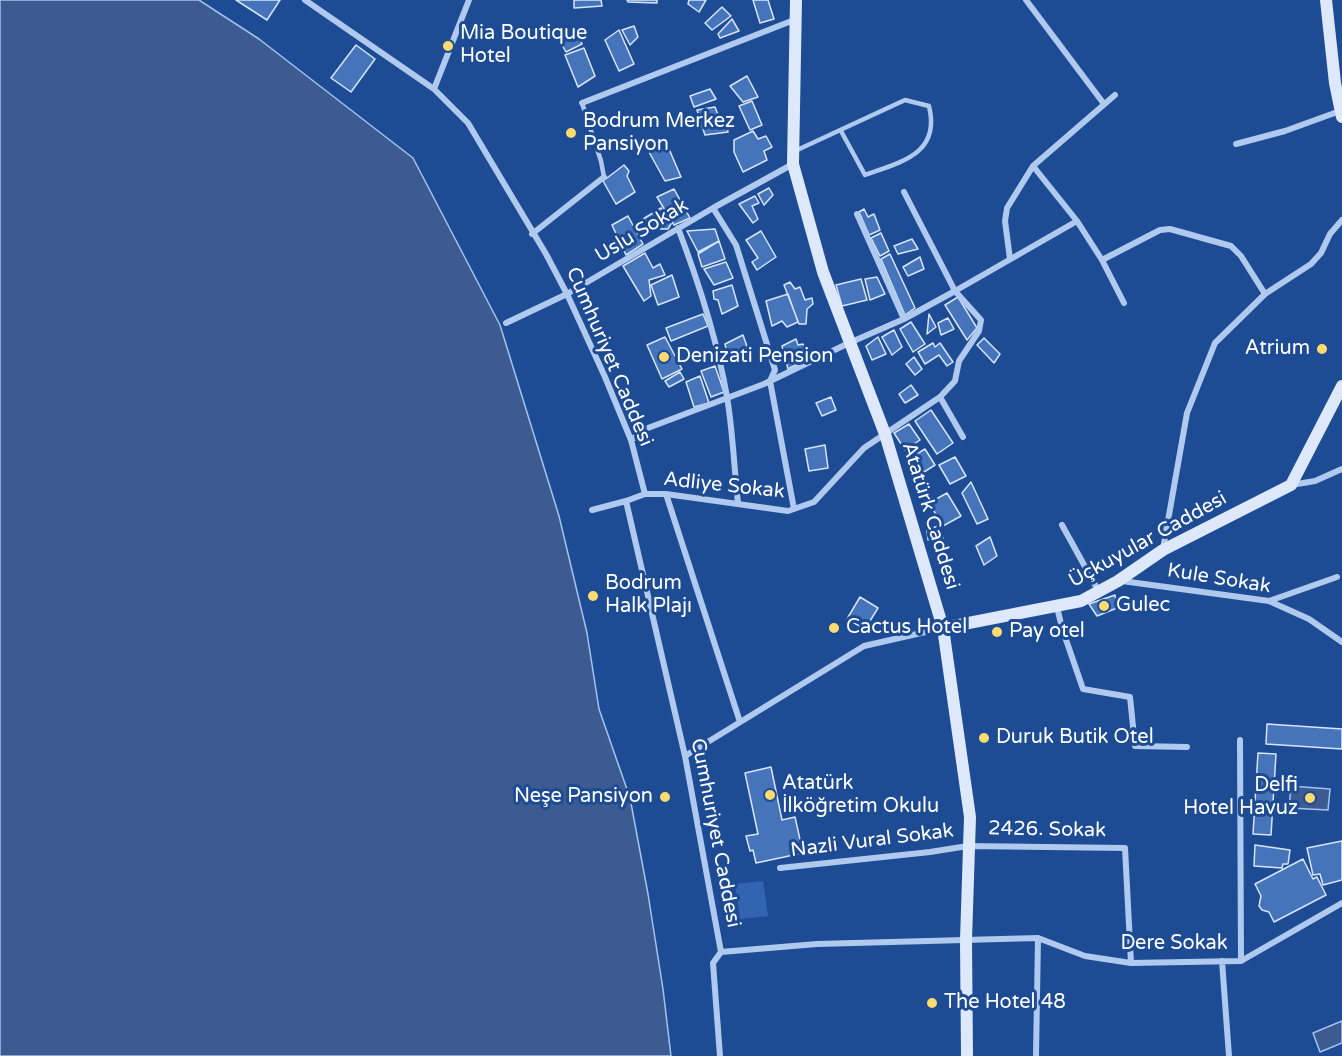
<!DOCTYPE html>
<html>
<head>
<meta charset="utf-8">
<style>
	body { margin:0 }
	canvas { display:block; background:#1d4b94 }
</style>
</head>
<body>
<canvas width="1342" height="1056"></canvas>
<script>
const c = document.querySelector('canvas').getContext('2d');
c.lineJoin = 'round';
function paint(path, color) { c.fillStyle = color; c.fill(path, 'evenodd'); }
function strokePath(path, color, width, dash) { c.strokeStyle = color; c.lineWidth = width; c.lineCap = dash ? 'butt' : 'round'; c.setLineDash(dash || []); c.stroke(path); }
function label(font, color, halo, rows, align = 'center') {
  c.font = font + ' "Varela Round",sans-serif'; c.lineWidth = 6; c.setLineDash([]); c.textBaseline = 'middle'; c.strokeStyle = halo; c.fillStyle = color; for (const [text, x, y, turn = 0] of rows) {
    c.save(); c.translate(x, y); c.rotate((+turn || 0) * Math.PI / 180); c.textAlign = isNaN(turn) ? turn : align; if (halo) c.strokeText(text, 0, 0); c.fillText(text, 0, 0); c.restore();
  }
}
const green = new Path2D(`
	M 763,881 L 768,916 L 740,919 L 735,884 Z`);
const water = new Path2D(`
	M 0,0 L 199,0 L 259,39 L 413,158 L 500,325 L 559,516 L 587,633 L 599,709 L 630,798 L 648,894 L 663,989 L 671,1056 L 0,1056 Z
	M 1291,786 L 1330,789 L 1328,810 L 1289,808 Z
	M 1342,1021 L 1342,1043 L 1320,1052 L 1313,1033 Z`);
const building = new Path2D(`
	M 236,0 L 280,0 L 267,20 Z
	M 574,0 L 601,0 L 602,6 L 574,8 Z
	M 627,0 L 657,0 L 657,3 L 628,2 Z
	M 689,0 L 706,0 L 699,12 L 688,4 Z
	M 753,0 L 768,0 L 774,19 L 760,23 Z
	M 722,7 L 731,16 L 712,30 L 705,23 Z
	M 732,19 L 739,31 L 720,38 L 718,34 Z
	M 634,26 L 638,37 L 630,45 L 622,30 Z
	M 569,30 L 572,37 L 578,33 L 582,44 L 566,52 L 558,38 Z
	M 619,30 L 634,64 L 619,71 L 605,40 Z
	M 356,45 L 375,59 L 351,92 L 331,78 Z
	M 584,48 L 595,76 L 578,87 L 565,55 Z
	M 747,76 L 758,97 L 743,102 L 730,86 Z
	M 710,89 L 716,99 L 694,107 L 690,96 Z
	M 752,101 L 762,125 L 750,130 L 739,106 Z
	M 715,107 L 720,120 L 702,127 L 697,110 Z
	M 726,120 L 728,132 L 705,135 L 703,129 Z
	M 753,131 L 758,139 L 766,136 L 772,147 L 764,151 L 767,160 L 743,172 L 734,152 L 734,140 Z
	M 666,142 L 681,177 L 665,181 L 649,152 Z
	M 624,165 L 629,171 L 627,176 L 635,192 L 616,204 L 603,181 Z
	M 769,188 L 773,195 L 764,205 L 758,194 Z
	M 674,189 L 690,218 L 674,225 L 657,197 Z
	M 755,196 L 759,203 L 752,206 L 758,219 L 753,223 L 739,204 Z
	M 661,208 L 671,224 L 668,229 L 651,229 L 643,219 Z
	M 864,209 L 868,217 L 874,214 L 880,230 L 869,235 L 859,212 Z
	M 628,216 L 643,244 L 626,255 L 612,225 Z
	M 715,229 L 719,241 L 698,252 L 687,231 Z
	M 761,231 L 776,257 L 757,270 L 752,262 L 758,258 L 746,240 Z
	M 881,233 L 889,251 L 880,256 L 871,238 Z
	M 912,239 L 918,249 L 898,254 L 894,246 Z
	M 719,241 L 725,259 L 702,267 L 698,254 Z
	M 645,253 L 653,268 L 660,264 L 665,275 L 649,280 L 651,296 L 644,301 L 623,266 Z
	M 890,254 L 915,308 L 905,315 L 881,259 Z
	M 920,257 L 924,269 L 908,276 L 903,267 Z
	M 726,262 L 733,278 L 714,285 L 704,269 Z
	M 672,275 L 679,297 L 658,305 L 651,285 Z
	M 877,277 L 885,294 L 870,300 L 865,279 Z
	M 861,279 L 867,300 L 842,306 L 836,285 Z
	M 790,282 L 795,289 L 800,287 L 805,300 L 812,298 L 813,304 L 807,309 L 806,324 L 799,324 L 784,285 Z
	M 732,285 L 738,306 L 722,314 L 718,300 L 714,299 L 713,291 Z
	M 788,294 L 798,322 L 787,327 L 782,321 L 772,326 L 766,301 Z
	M 958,297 L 977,328 L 967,340 L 945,305 Z
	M 703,314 L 708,326 L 671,341 L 666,328 Z
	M 929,314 L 936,327 L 927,334 Z
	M 948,318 L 954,329 L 941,335 L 938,323 Z
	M 911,322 L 925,344 L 913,352 L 900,329 Z
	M 894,330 L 902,347 L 892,355 L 882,337 Z
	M 743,335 L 750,355 L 729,363 L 725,344 Z
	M 665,337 L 682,369 L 662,379 L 647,345 Z
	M 878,337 L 886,354 L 872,360 L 866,346 Z
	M 984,338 L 1000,354 L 994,363 L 977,345 Z
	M 796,339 L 798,345 L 803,344 L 809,358 L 788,369 L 782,346 Z
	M 933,343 L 935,347 L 940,343 L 953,362 L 947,366 L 939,355 L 925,364 L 918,352 Z
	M 914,357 L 922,369 L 915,375 L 906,364 Z
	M 715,366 L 724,392 L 711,397 L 701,371 Z
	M 680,372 L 684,379 L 669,387 L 665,381 Z
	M 700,376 L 709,403 L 694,407 L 686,382 Z
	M 911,385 L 918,395 L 905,403 L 899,394 Z
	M 831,397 L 836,410 L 822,416 L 816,403 Z
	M 931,410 L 953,443 L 937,454 L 915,421 Z
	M 909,424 L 920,440 L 905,450 L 894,433 Z
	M 825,445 L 828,468 L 809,471 L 805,449 Z
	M 925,449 L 935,465 L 924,472 L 915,455 Z
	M 955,457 L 966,476 L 950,484 L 939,465 Z
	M 971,482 L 988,519 L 977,524 L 962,493 Z
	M 947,493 L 961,516 L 943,526 L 929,503 Z
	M 938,526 L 943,538 L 928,540 L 927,530 Z
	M 990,537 L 997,556 L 984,565 L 976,546 Z
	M 1115,595 L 1117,608 L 1097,616 L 1089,604 Z
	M 860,597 L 878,608 L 865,629 L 847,619 Z
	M 1267,724 L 1342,729 L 1342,749 L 1266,744 Z
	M 1258,753 L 1276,754 L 1271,835 L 1253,834 Z
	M 771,767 L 782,820 L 795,817 L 803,853 L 756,863 L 753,850 L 750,851 L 746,836 L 758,834 L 745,773 Z
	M 1342,841 L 1342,880 L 1323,885 L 1320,874 L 1313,875 L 1307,848 Z
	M 1255,845 L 1290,850 L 1288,864 L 1283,864 L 1282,868 L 1254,866 Z
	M 1303,859 L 1313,879 L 1317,877 L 1326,895 L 1274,922 L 1269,912 L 1262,910 L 1259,906 L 1261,896 L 1255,884 Z`);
const lane = new Path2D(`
	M 582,103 L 601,161 L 604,177
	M 795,151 L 905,100 L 929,106 C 941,154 901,162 865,175 L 841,131`);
const street = new Path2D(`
	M 305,0 L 434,89 L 468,123 L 546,254 L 567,294 L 605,377 L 631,440 L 645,494 L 626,501 L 685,756 L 721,952 L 713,963 L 720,1056
	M 1026,0 L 1104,104
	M 434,89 L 469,0
	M 582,103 L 794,20
	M 1236,144 L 1285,131 L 1340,111
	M 1033,166 L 1077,221 L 1102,260 L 1124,303
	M 713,208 L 736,245 L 775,370 L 770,381 L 794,509
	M 857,214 L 904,319
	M 678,228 C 699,283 717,339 727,397 C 733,432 734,468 738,503
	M 532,234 L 604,177
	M 1010,259 L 1005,221 L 1007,208 L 1033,166 L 1115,95
	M 1102,260 L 1160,230 L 1170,229 L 1231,246 L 1241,256 L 1265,294
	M 506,323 L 567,294 L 713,208 L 793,164
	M 940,397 L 963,437
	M 631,440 L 648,428 L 764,384 L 849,343 L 904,319 L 955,291 L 904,192
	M 1291,485 L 1315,481 L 1342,469
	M 645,494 L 666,494 L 788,511 L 814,502 L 864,448 L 940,397 L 955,381 L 959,361 L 979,331 L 981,320 L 955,291 L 1077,221
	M 666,494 L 740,722
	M 592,510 L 626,501
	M 1062,525 L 1099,592
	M 1163,549 L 1187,413 L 1215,343 L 1265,294 L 1311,264 L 1321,253 L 1330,234 L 1342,220
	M 1122,581 L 1269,601 L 1309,619 L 1342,642
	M 1269,601 L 1337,577
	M 1057,607 L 1062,628 L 1083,689 L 1130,697 L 1135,746 L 1187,747
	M 1240,740 L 1241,961
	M 685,756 L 864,646 L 943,628
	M 780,868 L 930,852 L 968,846 L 1125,848 L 1131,963
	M 721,952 L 817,944 L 1038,938 L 1085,956 L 1131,963 L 1241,961 L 1342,903
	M 1222,961 L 1229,1056
	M 1036,1056 L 1038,938`);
const secondary = new Path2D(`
	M 796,0 L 793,164 L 823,272 L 885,434 L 943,628 L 970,817 L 966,940 L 967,1056
	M 1326,0 L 1335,83 L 1342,117
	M 943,628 L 1081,601 L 1118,581 L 1163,550 L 1291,485 L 1342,386`);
const markers = [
	[448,46,6,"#fddc6f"],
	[571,133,6,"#fddc6f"],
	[1322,349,6,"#fddc6f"],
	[664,357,6,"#fddc6f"],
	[593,596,6,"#fddc6f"],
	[1104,606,6,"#fddc6f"],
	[834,628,6,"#fddc6f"],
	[997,632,6,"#fddc6f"],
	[984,738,6,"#fddc6f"],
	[770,795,6,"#fddc6f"],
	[665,797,6,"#fddc6f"],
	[1310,798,6,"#fddc6f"],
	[932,1003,6,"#fddc6f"]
];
const poiNames = [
	["Mia Boutique",460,34],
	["Hotel",460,57],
	["Bodrum Merkez",583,122],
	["Pansiyon",583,145],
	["Atrium",1310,349,"right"],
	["Denizati Pension",676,357],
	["Bodrum",605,584],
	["Halk Plajı",605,607],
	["Gulec",1116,606],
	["Cactus Hotel",846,628],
	["Pay otel",1009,632],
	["Duruk Butik Otel",996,738],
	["Atatürk",782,784],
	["İlköğretim Okulu",782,807],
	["Delfi",1298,786,"right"],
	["Hotel Havuz",1298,809,"right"],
	["Neşe Pansiyon",653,797,"right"],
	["The Hotel 48",944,1003]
];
const streetNames = [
	["Uslu Sokak",642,231,-31],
	["Cumhuriyet Caddesi",609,357,67],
	["Adliye Sokak",724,486,6],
	["Atatürk Caddesi",930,516,73],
	["Üçkuyular Caddesi",1148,540,-29],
	["Kule Sokak",1219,579,9],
	["2426. Sokak",1047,830,1],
	["Cumhuriyet Caddesi",715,833,79],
	["Nazli Vural Sokak",872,841,-7],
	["Dere Sokak",1174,944]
];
paint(green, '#3264b2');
paint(water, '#3c5c91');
strokePath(water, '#a3c3f0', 1.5);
paint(building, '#4674bb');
strokePath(building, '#d6e5fa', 1.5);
strokePath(lane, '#b0c9ef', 4.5);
strokePath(street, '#b0c9ef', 6);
strokePath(secondary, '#dde8fa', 12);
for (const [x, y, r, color] of markers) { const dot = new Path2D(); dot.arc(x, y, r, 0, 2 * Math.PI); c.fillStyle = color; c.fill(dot); strokePath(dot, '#1d4b94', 2); }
label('20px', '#fff', '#1d4b94', poiNames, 'left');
label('20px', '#fff', '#1d4b94', streetNames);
</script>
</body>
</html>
